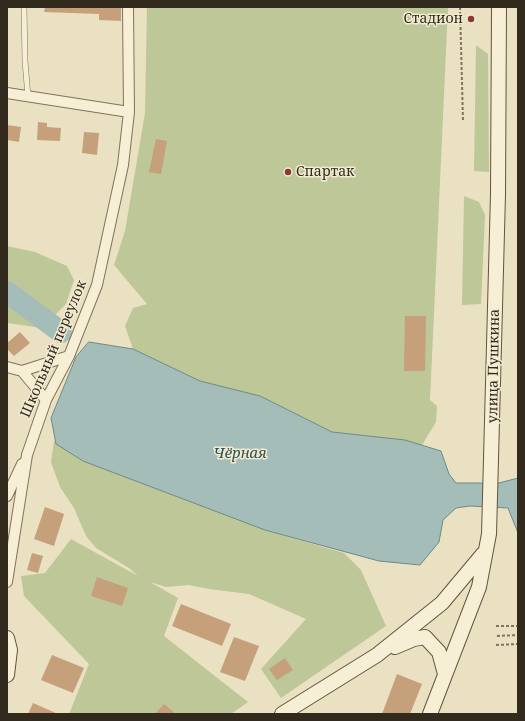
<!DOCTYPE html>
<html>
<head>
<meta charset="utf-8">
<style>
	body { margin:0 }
	#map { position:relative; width:525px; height:721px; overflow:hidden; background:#eae1c2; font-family:"Noto Serif",serif }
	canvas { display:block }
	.frame { position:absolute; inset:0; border:8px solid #332a1e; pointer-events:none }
</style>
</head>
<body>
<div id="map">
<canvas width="525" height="721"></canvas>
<div class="frame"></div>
</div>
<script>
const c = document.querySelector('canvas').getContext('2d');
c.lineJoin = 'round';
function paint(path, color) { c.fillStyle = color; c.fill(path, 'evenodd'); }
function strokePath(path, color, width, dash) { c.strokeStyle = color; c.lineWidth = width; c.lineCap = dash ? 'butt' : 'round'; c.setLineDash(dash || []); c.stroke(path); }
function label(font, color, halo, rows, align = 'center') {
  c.font = font + ' "Noto Serif",serif'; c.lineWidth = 3; c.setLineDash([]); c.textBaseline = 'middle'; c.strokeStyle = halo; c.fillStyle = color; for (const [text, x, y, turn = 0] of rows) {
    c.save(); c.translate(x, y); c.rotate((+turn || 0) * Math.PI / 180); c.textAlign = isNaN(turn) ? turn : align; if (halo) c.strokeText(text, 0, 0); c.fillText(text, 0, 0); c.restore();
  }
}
const green = new Path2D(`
	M 147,7 L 448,7 L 430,400 L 437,406 L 436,422 L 422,445 L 405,440 L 332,432 L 260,396 L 200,381 L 133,349 L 125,326 L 133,308 L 147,304 L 114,265 L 125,231 L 145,113 Z
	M 476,45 L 488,54 L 489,172 L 474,171 Z
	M 464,196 L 479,202 L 485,215 L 481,304 L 462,305 Z
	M 7,246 L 35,252 L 67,266 L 74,280 L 66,304 L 42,328 L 7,323 Z
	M 54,441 L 83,461 L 265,530 L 344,553 L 361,570 L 386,626 L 281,698 L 261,669 L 306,619 L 249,594 L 209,589 L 189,585 L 166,587 L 150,582 L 178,598 L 164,636 L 248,702 L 231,714 L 69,714 L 89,664 L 24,596 L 21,576 L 45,573 L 71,539 L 138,576 L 129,568 L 96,548 L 86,536 L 74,508 L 60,487 L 51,462 Z`);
const water = new Path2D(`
	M 89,342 L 133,349 L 200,381 L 260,396 L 332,432 L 405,440 L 441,451 L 449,474 L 456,483 L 499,483 L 518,478 L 518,533 L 508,508 L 470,506 L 456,508 L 443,520 L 439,542 L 420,565 L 379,561 L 265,530 L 83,461 L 56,444 L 51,418 L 76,357 Z`);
const river = new Path2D(`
	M 7,292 L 61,332`);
const building = new Path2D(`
	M 45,7 L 121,7 L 121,21 L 99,20 L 99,14 L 44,12 Z
	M 38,122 L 47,123 L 47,127 L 61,128 L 60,141 L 37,140 Z
	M 7,125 L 21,127 L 19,142 L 7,140 Z
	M 84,132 L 99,133 L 97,155 L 82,153 Z
	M 156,139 L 167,141 L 161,174 L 149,172 Z
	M 405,316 L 426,316 L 425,371 L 404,371 Z
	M 20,332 L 30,343 L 14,356 L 7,349 L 7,343 Z
	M 45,507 L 64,514 L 54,546 L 34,539 Z
	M 32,553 L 43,556 L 38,573 L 27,570 Z
	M 97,577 L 128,588 L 122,606 L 91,596 Z
	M 181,604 L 231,624 L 222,646 L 172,626 Z
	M 234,637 L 259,646 L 245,681 L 220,672 Z
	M 52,655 L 84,668 L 73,693 L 41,680 Z
	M 285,658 L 293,670 L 277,680 L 269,669 Z
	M 397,674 L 422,684 L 410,714 L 382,714 Z
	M 33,703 L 58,714 L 28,714 Z
	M 164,704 L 176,714 L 155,714 Z`);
const path = new Path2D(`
	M 460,7 L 463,121
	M 496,626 L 518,626
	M 497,636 L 518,635
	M 496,645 L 518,644`);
const lane = new Path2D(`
	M 24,7 L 25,61 L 28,97`);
const street = new Path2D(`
	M 7,93 L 129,112
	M 7,367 L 22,371 L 69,356
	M 22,371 L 46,400
	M 7,496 L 22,464
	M 7,582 L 27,455 L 46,400 L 69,356 L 97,285 L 123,165 L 129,112 L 128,7`);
const secondary = new Path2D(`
	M 7,638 L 10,650 L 7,675
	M 395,647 L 414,639 L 425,637 L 439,652 L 445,674
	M 282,714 L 377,655 L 442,603 L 483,554
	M 430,714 L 479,587 L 489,534 L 498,194 L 499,7`);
const markers = [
	[471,19,4,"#8c3730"],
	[288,172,4,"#8c3730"]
];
const poiNames = [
	["Стадион",463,19],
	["Спартак",296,172,"left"]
];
const streetNames = [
	["Школьный переулок",54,349,-67],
	["улица Пушкина",494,366,-89]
];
const waterNames = [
	["Чёрная",240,454]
];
paint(green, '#bdc797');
paint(water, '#a4bdb8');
strokePath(water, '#6c8a85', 1);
strokePath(river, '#a4bdb8', 22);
paint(building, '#c5a07b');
strokePath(lane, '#82735b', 6);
strokePath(street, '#82735b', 12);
strokePath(secondary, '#64543e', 16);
strokePath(path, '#82735b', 2, [3, 2]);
strokePath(lane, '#f6efd5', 5);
strokePath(street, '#f6efd5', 10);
strokePath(secondary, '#f6efd5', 14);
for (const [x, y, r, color] of markers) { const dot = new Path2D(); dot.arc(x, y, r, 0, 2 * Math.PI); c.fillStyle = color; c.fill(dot); strokePath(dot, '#f2ebd1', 1.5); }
label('14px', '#332a1e', '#f2ebd1', poiNames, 'right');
label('14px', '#332a1e', '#f2ebd1', streetNames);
label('italic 15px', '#2e5152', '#f2ebd1', waterNames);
</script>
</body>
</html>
